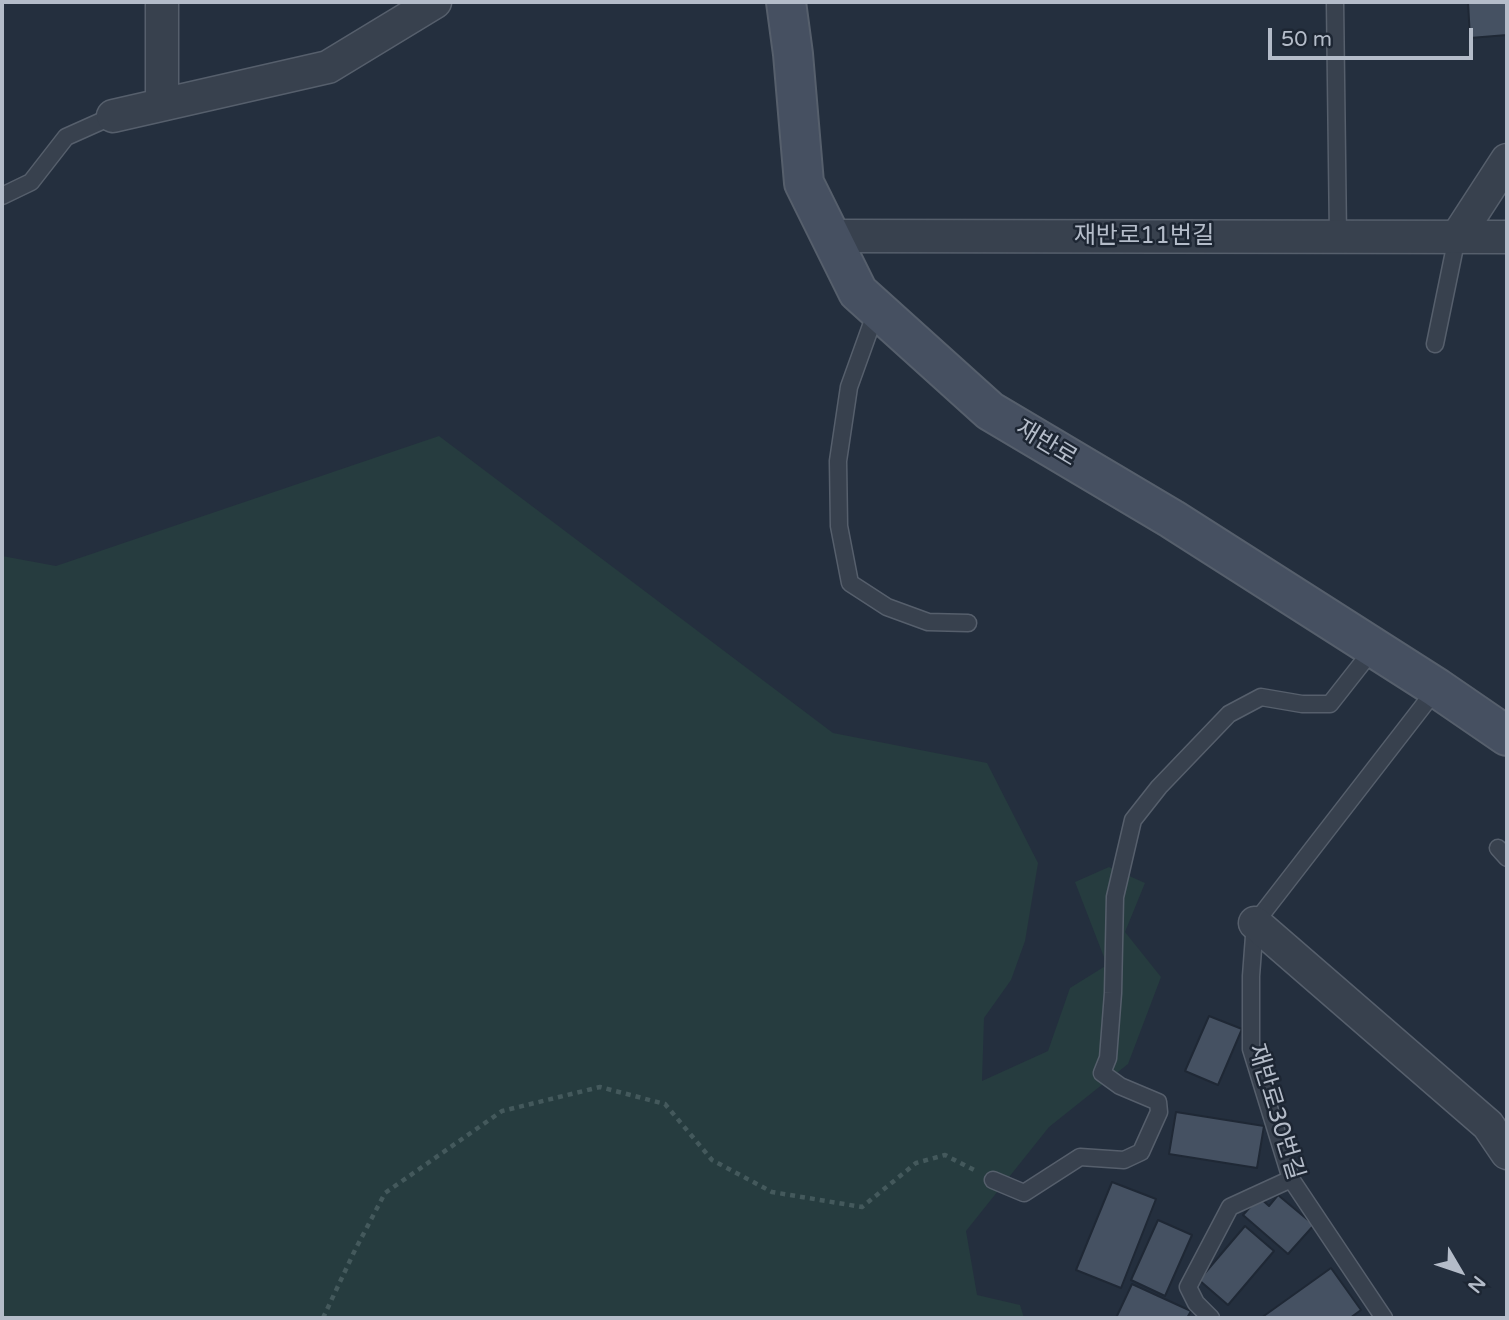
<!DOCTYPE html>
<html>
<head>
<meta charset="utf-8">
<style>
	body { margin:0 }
	#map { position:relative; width:1509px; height:1320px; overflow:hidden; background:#242f3e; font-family:"Varela Round",sans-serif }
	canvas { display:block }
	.frame { position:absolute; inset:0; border:4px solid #b4bcc9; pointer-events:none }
	.north { position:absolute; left:1425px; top:1236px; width:70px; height:70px; -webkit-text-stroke:5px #1d2633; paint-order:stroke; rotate:129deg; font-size:19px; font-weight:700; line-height:28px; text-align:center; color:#b4bcc9 }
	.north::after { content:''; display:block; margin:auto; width:24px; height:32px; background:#b4bcc9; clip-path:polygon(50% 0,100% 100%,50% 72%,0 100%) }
	.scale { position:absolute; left:1268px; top:28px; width:205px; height:32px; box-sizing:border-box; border:4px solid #b4bcc9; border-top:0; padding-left:9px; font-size:21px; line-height:24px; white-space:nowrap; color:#b4bcc9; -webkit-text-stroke:5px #1d2633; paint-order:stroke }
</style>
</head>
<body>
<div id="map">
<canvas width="1509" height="1320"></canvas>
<div class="frame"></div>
<div class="north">N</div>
<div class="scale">50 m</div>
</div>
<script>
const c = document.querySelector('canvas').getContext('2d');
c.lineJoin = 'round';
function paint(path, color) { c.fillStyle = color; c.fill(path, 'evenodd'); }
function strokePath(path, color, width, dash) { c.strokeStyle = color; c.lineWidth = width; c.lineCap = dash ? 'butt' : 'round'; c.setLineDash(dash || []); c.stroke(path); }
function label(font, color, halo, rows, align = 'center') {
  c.font = font + ' "Varela Round","Noto Sans KR",sans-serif'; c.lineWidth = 5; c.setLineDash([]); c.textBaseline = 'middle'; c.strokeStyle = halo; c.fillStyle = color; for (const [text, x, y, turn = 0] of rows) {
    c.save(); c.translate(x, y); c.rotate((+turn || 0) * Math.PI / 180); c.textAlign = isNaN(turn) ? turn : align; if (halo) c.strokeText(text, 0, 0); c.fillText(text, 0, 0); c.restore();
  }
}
const green = new Path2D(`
	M 439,436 L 833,733 L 987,763 L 1038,863 L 1025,941 L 1011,980 L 984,1018 L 982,1081 L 1048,1051 L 1070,988 L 1107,965 L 1075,882 L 1109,867 L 1145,883 L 1125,932 L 1161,977 L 1128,1064 L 1049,1127 L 966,1231 L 977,1295 L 1020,1305 L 1024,1318 L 2,1318 L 2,556 L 56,566 Z`);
const building = new Path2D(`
	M 1468,2 L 1507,2 L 1507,35 L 1470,38 Z
	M 1209,1016 L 1242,1029 L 1218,1085 L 1185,1071 Z
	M 1176,1112 L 1264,1126 L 1257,1168 L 1169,1154 Z
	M 1112,1182 L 1156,1199 L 1121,1288 L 1076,1270 Z
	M 1278,1195 L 1314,1225 L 1288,1254 L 1243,1215 L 1259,1197 L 1269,1206 Z
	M 1158,1220 L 1192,1235 L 1165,1296 L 1131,1280 Z
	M 1245,1226 L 1274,1251 L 1228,1305 L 1199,1280 Z
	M 1331,1268 L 1361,1310 L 1350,1318 L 1261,1318 Z
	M 1132,1284 L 1191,1311 L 1187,1318 L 1116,1318 Z`);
const path = new Path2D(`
	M 323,1318 L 355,1250 L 385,1193 L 502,1111 L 600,1087 L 665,1104 L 712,1160 L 772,1192 L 862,1207 L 916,1163 L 945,1155 L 976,1171`);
const service = new Path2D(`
	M 1335,2 L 1338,237
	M 2,196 L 31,182 L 66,137 L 113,116
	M 877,309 L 849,387 L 838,461 L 839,526 L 850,583 L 887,607 L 928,622 L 968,623
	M 1435,344 L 1457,237
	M 1498,848 L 1507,858
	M 993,1180 L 1024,1193 L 1080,1157 L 1124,1160 L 1141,1152 L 1159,1112 L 1158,1102 L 1120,1086 L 1102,1073 L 1108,1058 L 1113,993 L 1115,897 L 1133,820 L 1159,787 L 1229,714 L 1261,697 L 1302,704 L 1330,704 L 1374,648
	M 1211,1318 L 1196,1303 L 1188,1287 L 1230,1207 L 1291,1179
	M 1384,1318 L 1291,1179 L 1251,1049 L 1251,976 L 1255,923 L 1437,688`);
const minor = new Path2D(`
	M 162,2 L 162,104
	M 113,116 L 328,67 L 435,2
	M 830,236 L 1507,237
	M 1457,237 L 1507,160
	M 1255,923 L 1488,1125 L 1507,1153`);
const secondary = new Path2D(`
	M 786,2 L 793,54 L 804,183 L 858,292 L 990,411 L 1172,519 L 1437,688 L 1507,736`);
const streetNames = [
	["재반로11번길",1144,237],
	["재반로",1046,444,31],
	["재반로30번길",1275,1112,73]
];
paint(green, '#263c3f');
paint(building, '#455162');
strokePath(building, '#1f2835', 2);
strokePath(service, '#565f6c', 19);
strokePath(minor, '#565f6c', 35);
strokePath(secondary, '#565f6c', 42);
strokePath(path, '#44595c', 4.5, [5, 5]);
strokePath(service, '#38414e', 16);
strokePath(minor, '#38414e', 32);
strokePath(secondary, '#465061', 38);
label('24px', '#b4bcc9', '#1d2633', streetNames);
</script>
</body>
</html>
